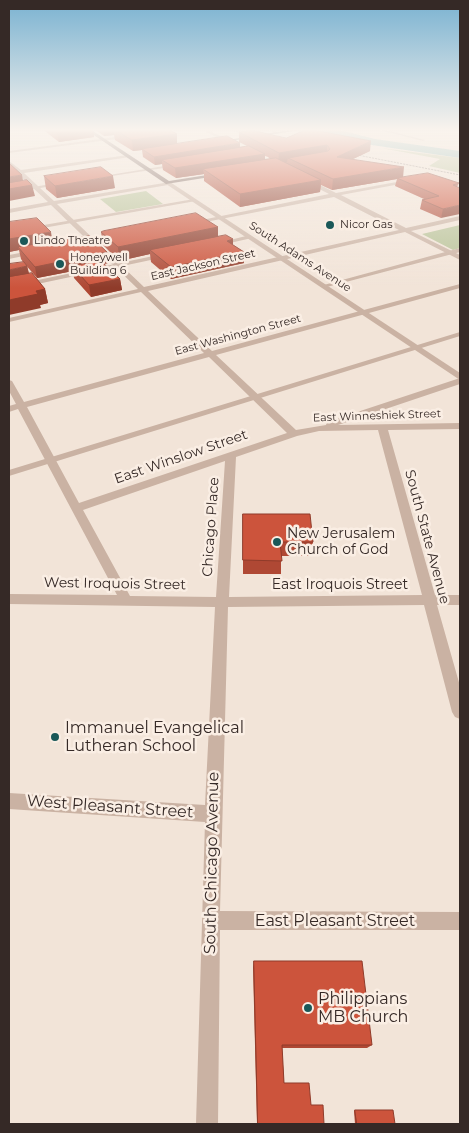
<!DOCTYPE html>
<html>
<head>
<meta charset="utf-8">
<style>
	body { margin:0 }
	#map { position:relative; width:469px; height:1133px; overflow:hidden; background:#f2e4d8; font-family:Montserrat,sans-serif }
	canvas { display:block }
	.frame { position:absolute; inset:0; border:10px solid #352926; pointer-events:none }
</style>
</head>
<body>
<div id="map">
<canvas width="469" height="1133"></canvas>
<div class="frame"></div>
</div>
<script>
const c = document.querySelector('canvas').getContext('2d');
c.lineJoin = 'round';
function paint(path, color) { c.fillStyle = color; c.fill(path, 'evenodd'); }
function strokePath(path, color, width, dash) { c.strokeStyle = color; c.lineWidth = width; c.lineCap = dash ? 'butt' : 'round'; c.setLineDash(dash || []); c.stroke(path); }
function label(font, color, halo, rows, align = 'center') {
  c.font = font + ' Montserrat,sans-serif'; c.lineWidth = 5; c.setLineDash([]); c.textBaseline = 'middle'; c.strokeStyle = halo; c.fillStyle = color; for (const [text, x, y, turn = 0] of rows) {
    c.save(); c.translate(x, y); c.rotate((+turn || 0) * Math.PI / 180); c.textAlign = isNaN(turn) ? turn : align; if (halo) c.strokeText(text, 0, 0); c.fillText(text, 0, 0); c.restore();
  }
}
const green = new Path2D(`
	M 381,148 L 460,158 L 460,173 L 429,166 L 440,159 Z
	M 146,191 L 163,204 L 116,212 L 100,199 Z
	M 460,225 L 460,248 L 453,250 L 422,234 Z`);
const water = new Path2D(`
	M 289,129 L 336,129 L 375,139 L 460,151 L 460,158 L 358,143 Z`);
const service = new Path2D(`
	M 266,129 L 272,129 L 280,133 L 277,134 Z
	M 375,129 L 382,129 L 425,140 L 423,141 Z
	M 176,164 L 177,166 L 99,178 L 97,177 Z
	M 57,183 L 59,185 L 9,193 L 9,191 Z
	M 194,199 L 196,201 L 9,234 L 9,231 Z
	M 250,235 L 252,238 L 221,245 L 218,243 Z
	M 460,248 L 460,252 L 323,288 L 320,286 Z
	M 163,254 L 166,256 L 165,257 L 9,290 L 9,286 Z
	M 460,332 L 460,336 L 9,476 L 9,470 Z`);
const minor = new Path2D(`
	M 167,129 L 181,129 L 155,133 L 153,132 Z
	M 200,129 L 206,129 L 230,141 L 226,142 Z
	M 130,135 L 132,137 L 9,153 L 9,151 Z
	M 128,155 L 130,157 L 24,173 L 54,201 L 170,182 L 168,185 L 57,204 L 144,287 L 399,230 L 334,197 L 190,225 L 187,223 L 329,194 L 292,175 L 294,172 L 336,193 L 413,179 L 411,182 L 341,195 L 406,228 L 460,216 L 460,220 L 411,231 L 460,255 L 460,260 L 405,232 L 148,291 L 212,351 L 460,284 L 460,288 L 216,355 L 296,430 L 326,425 L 327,422 L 460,378 L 460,384 L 338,425 L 460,423 L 460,429 L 388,430 L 435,595 L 460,595 L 460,605 L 437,605 L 460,686 L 460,719 L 455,717 L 452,712 L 424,605 L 228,607 L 220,911 L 460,912 L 460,930 L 220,930 L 218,1124 L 196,1124 L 205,822 L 9,809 L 9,793 L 205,805 L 215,607 L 9,604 L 9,594 L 117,595 L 18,409 L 9,412 L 9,406 L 16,404 L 9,391 L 9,380 L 12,381 L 24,402 L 204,353 L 141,292 L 9,322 L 9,318 L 138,289 L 51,205 L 9,213 L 9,209 L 48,202 L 18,174 L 12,174 L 12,172 L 16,171 L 9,165 L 9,161 L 21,170 ZM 209,357 L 287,433 L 79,503 L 27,407 ZM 378,430 L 422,595 L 229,597 L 236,457 L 297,436 L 319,431 ZM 225,461 L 216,597 L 130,596 L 83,510 Z
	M 36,250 L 39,252 L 38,253 L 9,259 L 9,255 Z`);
const tertiary = new Path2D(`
	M 166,182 L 170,182 L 460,373 L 460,380 L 166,184 Z`);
const primary = new Path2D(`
	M 85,129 L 90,129 L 169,181 L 220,173 L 223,175 L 166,184 Z
	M 295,129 L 307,129 L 217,143 L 215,142 Z`);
const rail = new Path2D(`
	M 224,129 L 254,135
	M 347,153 L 460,175`);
const wall = new Path2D(`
	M 42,129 L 93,129 L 94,137 L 59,142 Z
	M 94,129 L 168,129 L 177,144 L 240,147 L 247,146 L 239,142 L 239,132 L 370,151 L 353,159 L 403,177 L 459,183 L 441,218 L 420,209 L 422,200 L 424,199 L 395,186 L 397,179 L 332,190 L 321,185 L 320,192 L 240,207 L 204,181 L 204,174 L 176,178 L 163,170 L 162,164 L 155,165 L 143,157 L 142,150 L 133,151 L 115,140 L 114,135 L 104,136 ZM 265,156 L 268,157 L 270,159 L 265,159 Z
	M 44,176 L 115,188 L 57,198 L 46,189 Z
	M 9,222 L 53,242 L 108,263 L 104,264 L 120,279 L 122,290 L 91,297 L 74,278 L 73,271 L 37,278 L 24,263 L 27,266 L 29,273 L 45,289 L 48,303 L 40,305 L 41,308 L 23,262 L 21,259 L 19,250 L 9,252 Z
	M 218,227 L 218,236 L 233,245 L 244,252 L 244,263 L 171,279 L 151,262 L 150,254 L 119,261 L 103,245 L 101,232 Z
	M 243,514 L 313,542 L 312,556 L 281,556 L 281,574 L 243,574 Z
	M 254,961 L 372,1045 L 367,1048 L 282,1048 L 284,1083 L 311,1105 L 324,1124 L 257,1124 L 253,967 Z
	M 355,1110 L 395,1124 L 355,1124 L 354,1111 Z`);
const shadedWall = new Path2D(`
	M 84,129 L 93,129 L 94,137 L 59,142 L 57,133 Z
	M 103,129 L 150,129 L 114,129 L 114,135 L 104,136 Z
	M 177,134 L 177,145 L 142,149 L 142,150 L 133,151 L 132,140 Z
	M 371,141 L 370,151 L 336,167 L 337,157 Z
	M 240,143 L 240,151 L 162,160 L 162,164 L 155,165 L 154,157 Z
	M 327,145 L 327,155 L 288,158 L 287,162 L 278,163 L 279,153 Z
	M 265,154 L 265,164 L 203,169 L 204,174 L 176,178 L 175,168 Z
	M 404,167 L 403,178 L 397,178 L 397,179 L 332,190 L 333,179 Z
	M 22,175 L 24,186 L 32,185 L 35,196 L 9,201 L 9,177 Z
	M 113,176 L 115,188 L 57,198 L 55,186 Z
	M 321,180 L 320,192 L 240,207 L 240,194 Z
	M 460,205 L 460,214 L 441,218 L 443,209 Z
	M 218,227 L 218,240 L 150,250 L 150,254 L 119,261 L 118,247 Z
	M 51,232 L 53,245 L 18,247 L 19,250 L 9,252 L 9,239 Z
	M 233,239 L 233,250 L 227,241 Z
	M 107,252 L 108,263 L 75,270 L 72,266 L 73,271 L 37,278 L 35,267 Z
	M 244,252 L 244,263 L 171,279 L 171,267 Z
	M 27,266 L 30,280 L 9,284 L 9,270 Z
	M 120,279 L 122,290 L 91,297 L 89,285 Z
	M 45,289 L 48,303 L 40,305 L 41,308 L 9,315 L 9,300 L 36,291 Z`);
const building = new Path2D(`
	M 52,129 L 85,129 L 57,133 Z
	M 114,129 L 168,129 L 177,134 L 132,140 Z
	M 308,129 L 371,141 L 337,157 L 404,167 L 333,179 L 288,158 L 328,151 L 330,149 L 327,145 L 279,153 L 239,132 L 251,130 L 286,138 Z
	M 227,136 L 240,143 L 154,157 L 142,149 Z
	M 249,146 L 265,154 L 175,168 L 162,160 Z
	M 276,158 L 321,180 L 240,194 L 203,169 Z
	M 9,163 L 22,175 L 9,177 Z
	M 101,167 L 113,176 L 55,186 L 44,176 Z
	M 428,173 L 459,183 L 453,185 L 460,188 L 460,205 L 443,209 L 422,200 L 439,196 L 397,178 Z
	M 27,180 L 32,185 L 9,189 L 9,183 Z
	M 196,213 L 218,227 L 118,247 L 101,232 L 103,231 Z
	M 37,218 L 51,232 L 9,239 L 9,222 Z
	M 226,235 L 233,239 L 227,241 L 244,252 L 171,267 L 150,250 Z
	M 90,236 L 107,252 L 35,267 L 18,247 Z
	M 101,261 L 120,279 L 89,285 L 72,266 Z
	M 24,262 L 27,266 L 9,270 L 9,264 Z
	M 32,273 L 45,289 L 36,291 L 38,294 L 9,300 L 9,277 Z
	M 243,514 L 310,514 L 313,542 L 280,542 L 282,561 L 243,560 Z
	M 254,961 L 362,961 L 372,1045 L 282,1045 L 284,1083 L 309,1083 L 311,1105 L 323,1105 L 324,1124 L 258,1124 Z
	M 355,1110 L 393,1110 L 395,1124 L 357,1124 Z`);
const markers = [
	[330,225,5,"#1a5858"],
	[24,241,5,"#1a5858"],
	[60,264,5,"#1a5858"],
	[277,542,5,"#1a5858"],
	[55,737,5,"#1a5858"],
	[308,1008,5,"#1a5858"]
];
const farPoinames = [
	["Nicor Gas",340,225],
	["Lindo Theatre",34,241],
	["Honeywell",70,258],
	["Building 6",70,271]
];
const farStreetnames = [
	["South Adams Avenue",300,257,33],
	["East Jackson Street",203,265,-13],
	["East Washington Street",238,335,-15],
	["East Winneshiek Street",377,416,-2]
];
const streetNames = [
	["East Winslow Street",181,457,-19],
	["Chicago Place",211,527,-86],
	["South State Avenue",427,537,75],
	["West Iroquois Street",115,584,1],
	["East Iroquois Street",340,585]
];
const poiNames = [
	["New Jerusalem",287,534],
	["Church of God",287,550]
];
const nearPoinames = [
	["Immanuel Evangelical",65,728],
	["Lutheran School",65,746],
	["Philippians",318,999],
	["MB Church",318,1017]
];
const nearStreetnames = [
	["West Pleasant Street",110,807,4],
	["South Chicago Avenue",212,863,-89],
	["East Pleasant Street",335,921]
];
paint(green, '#b7c297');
paint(water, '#76b0ae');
paint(service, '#cab2a3');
paint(minor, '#cab2a3');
paint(tertiary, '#cab2a3');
paint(primary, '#785f56');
strokePath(rail, '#352926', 1, [0.5, 1]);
paint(wall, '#af4834');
paint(shadedWall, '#8f3b2a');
paint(building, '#cc543c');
strokePath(building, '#8f3b2a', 1);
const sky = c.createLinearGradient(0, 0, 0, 288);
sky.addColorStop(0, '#7ab2d1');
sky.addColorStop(0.45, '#f9f3ed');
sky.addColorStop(1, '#f9f3ed00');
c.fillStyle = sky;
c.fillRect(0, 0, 469, 288);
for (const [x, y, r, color] of markers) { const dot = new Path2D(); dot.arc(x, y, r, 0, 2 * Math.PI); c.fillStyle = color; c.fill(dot); strokePath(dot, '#faeee4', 2); }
label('11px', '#352926', '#faeee4', farPoinames, 'left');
label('11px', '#352926', '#faeee4', farStreetnames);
label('14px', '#352926', '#faeee4', streetNames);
label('14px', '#352926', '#faeee4', poiNames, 'left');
label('16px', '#352926', '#faeee4', nearPoinames, 'left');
label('16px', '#352926', '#faeee4', nearStreetnames);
</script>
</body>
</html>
